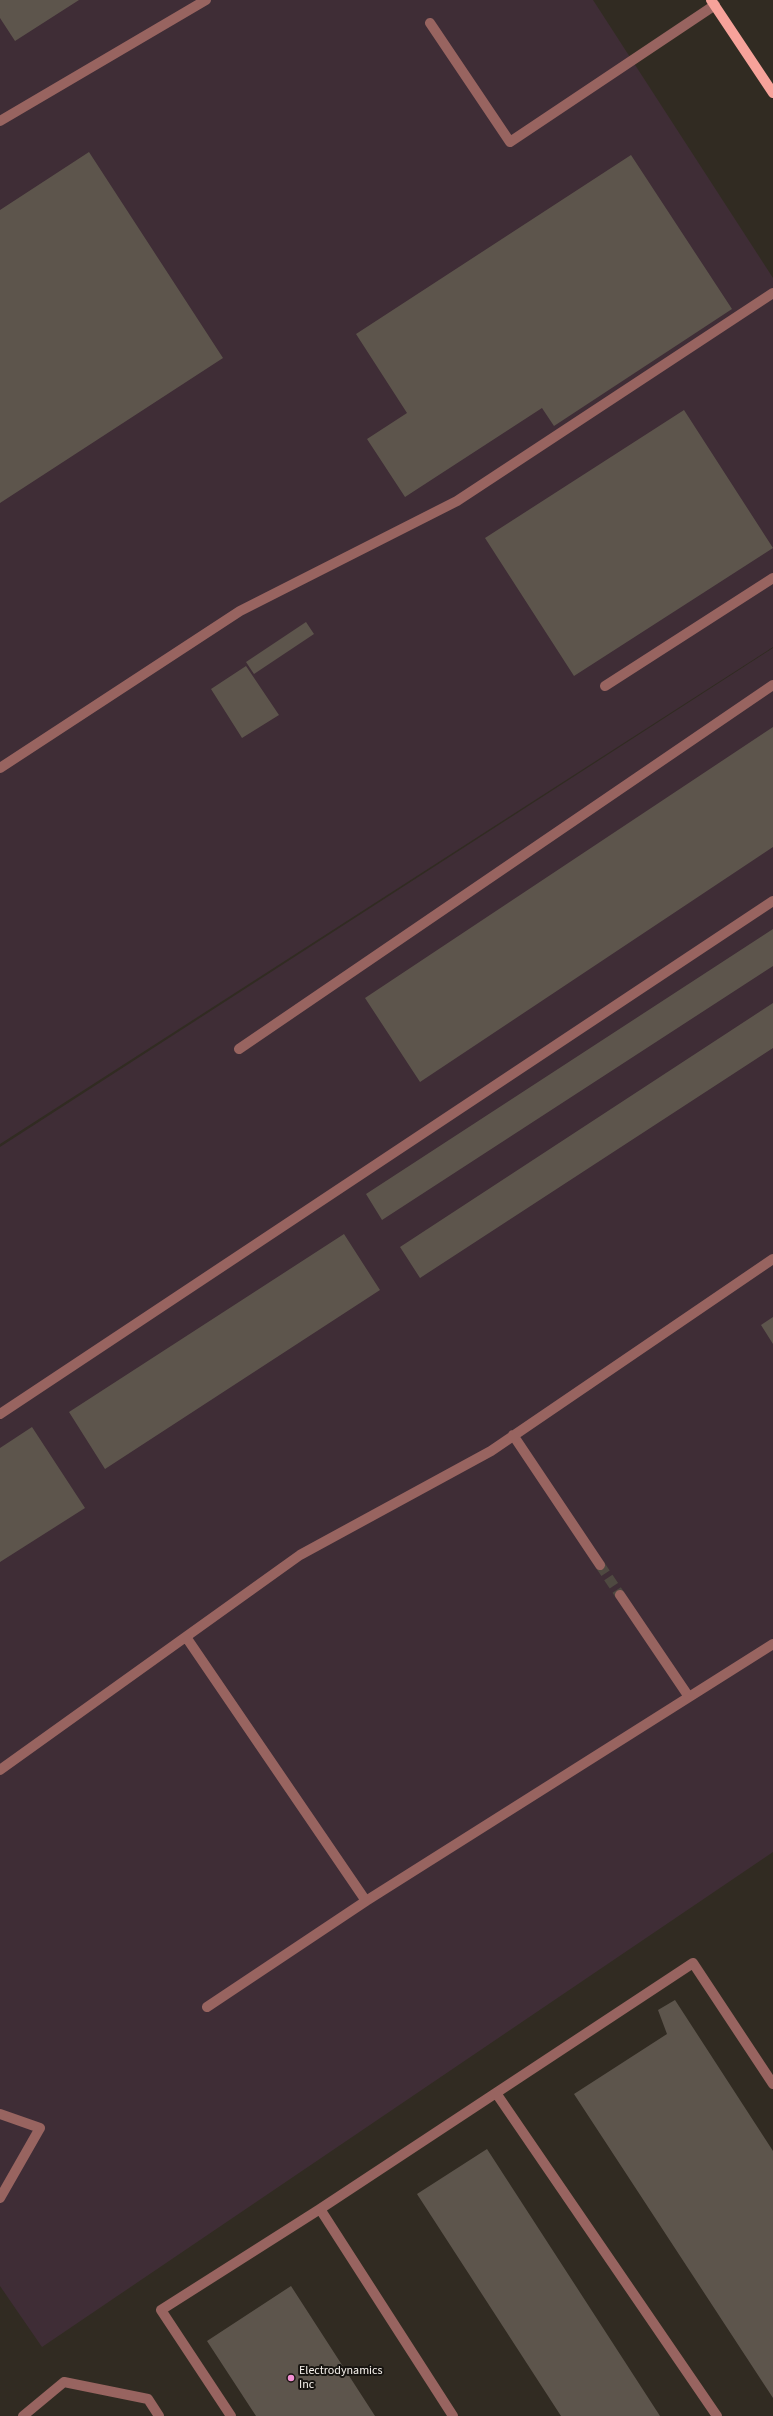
<!DOCTYPE html>
<html>
<head>
<meta charset="utf-8">
<style>
	body { margin:0 }
	canvas { display:block; background:#312b22 }
</style>
</head>
<body>
<canvas width="773" height="2416"></canvas>
<script>
const c = document.querySelector('canvas').getContext('2d');
c.lineJoin = 'round';
function paint(path, color) { c.fillStyle = color; c.fill(path, 'evenodd'); }
function strokePath(path, color, width, dash) { c.strokeStyle = color; c.lineWidth = width; c.lineCap = dash ? 'butt' : 'round'; c.setLineDash(dash || []); c.stroke(path); }
function label(font, color, halo, rows, align = 'center') {
  c.font = font + ' "Source Sans 3",sans-serif'; c.lineWidth = 4; c.setLineDash([]); c.textBaseline = 'middle'; c.strokeStyle = halo; c.fillStyle = color; for (const [text, x, y, turn = 0] of rows) {
    c.save(); c.translate(x, y); c.rotate((+turn || 0) * Math.PI / 180); c.textAlign = isNaN(turn) ? turn : align; if (halo) c.strokeText(text, 0, 0); c.fillText(text, 0, 0); c.restore();
  }
}
const industrial = new Path2D(`
	M 0,0 L 593,0 L 773,278 L 773,647 L 0,1144 Z
	M 773,648 L 773,1852 L 42,2347 L 0,2286 L 0,1147 Z`);
const building = new Path2D(`
	M 0,0 L 79,0 L 15,41 L 0,18 Z
	M 89,152 L 223,358 L 0,503 L 0,210 Z
	M 631,155 L 732,309 L 554,426 L 542,408 L 405,497 L 367,439 L 407,413 L 356,334 Z
	M 684,410 L 773,548 L 574,676 L 485,538 Z
	M 306,622 L 314,634 L 254,674 L 246,662 Z
	M 246,666 L 279,715 L 242,738 L 211,689 Z
	M 773,727 L 773,847 L 420,1082 L 365,998 Z
	M 773,929 L 773,966 L 382,1220 L 366,1194 Z
	M 773,1003 L 773,1048 L 420,1278 L 400,1247 Z
	M 344,1234 L 380,1290 L 105,1469 L 69,1412 Z
	M 773,1317 L 773,1344 L 761,1325 Z
	M 32,1427 L 85,1508 L 0,1562 L 0,1448 Z
	M 675,2000 L 773,2151 L 773,2398 L 574,2094 L 667,2034 L 658,2010 Z
	M 487,2149 L 660,2416 L 561,2416 L 417,2194 Z
	M 291,2286 L 375,2416 L 256,2416 L 207,2341 Z`);
const minorTunnel = new Path2D(`
	M 600,1565 L 620,1595`);
const minor = new Path2D(`
	M 430,23 L 510,142 L 715,5
	M 0,121 L 206,0
	M 605,686 L 773,578
	M 0,768 L 240,611 L 457,501 L 773,293
	M 239,1049 L 773,685
	M 0,1414 L 773,901
	M 513,1435 L 600,1565
	M 620,1595 L 689,1697
	M 186,1637 L 366,1901 L 207,2007
	M 0,1770 L 300,1555 L 491,1451 L 773,1259
	M 366,1901 L 773,1644
	M 496,2093 L 717,2416
	M 0,2114 L 40,2128 L 0,2198
	M 320,2209 L 693,1963 L 773,2084
	M 23,2416 L 64,2382 L 148,2399 L 159,2416
	M 231,2416 L 161,2310 L 320,2209 L 453,2416`);
const major = new Path2D(`
	M 711,0 L 773,93`);
const markers = [
	[291,2378,4,"#f491d4"]
];
const poiNames = [
	["Electrodynamics",299,2371],
	["Inc",299,2385]
];
paint(industrial, '#3f2d36');
paint(building, '#5d554c');
strokePath(minorTunnel, '#4f4941', 10, [10, 5]);
strokePath(minor, '#986460', 10);
strokePath(major, '#f7a29a', 10);
for (const [x, y, r, color] of markers) { const dot = new Path2D(); dot.arc(x, y, r, 0, 2 * Math.PI); c.fillStyle = color; c.fill(dot); strokePath(dot, '#171410', 1.5); }
label('12px', '#f8f3ee', '#171410', poiNames, 'left');
</script>
</body>
</html>
